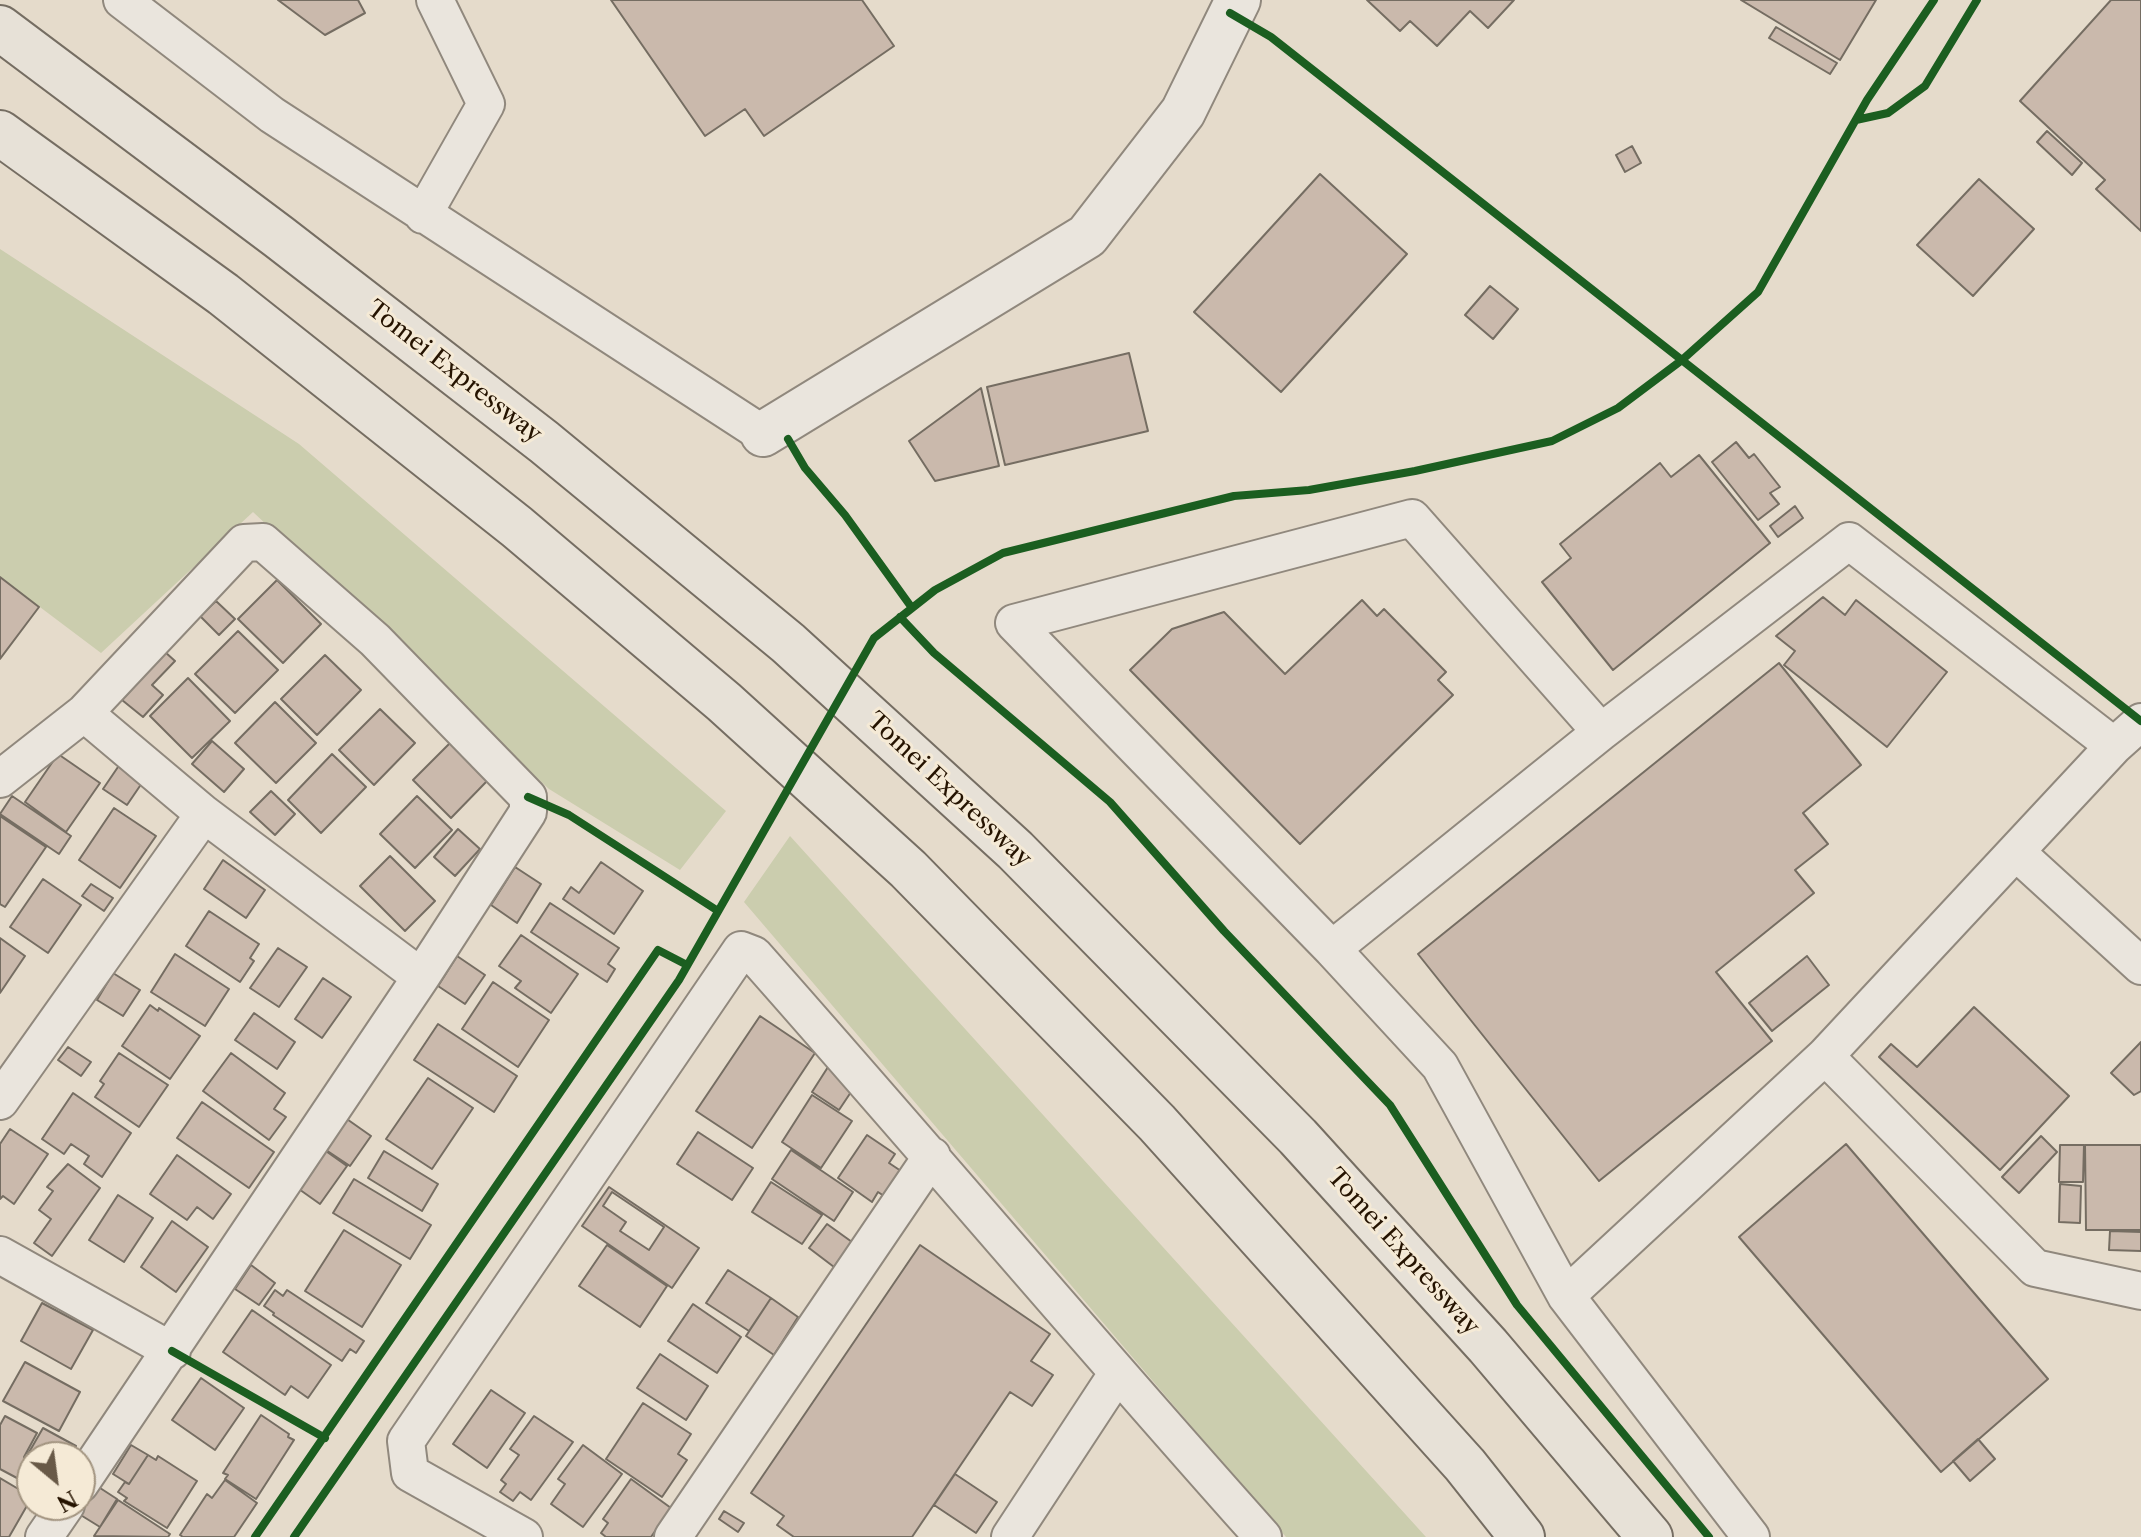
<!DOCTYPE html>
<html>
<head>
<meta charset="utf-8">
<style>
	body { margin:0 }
	#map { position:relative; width:2141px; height:1537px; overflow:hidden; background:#e5dbcb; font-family:"Libre Caslon Text",serif }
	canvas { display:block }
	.north { position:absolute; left:16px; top:1441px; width:80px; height:80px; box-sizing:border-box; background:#f5ead6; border:2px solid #a29480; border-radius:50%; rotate:151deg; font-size:22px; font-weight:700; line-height:32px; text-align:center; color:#251300 }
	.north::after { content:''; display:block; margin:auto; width:28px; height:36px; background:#685947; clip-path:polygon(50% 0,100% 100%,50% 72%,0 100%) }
</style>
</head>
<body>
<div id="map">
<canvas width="2141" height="1537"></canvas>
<div class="north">N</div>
</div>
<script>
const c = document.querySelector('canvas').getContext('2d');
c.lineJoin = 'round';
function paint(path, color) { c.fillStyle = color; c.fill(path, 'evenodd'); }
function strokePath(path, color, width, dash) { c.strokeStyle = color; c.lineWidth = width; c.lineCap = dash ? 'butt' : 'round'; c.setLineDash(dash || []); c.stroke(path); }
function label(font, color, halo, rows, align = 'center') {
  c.font = font + ' "Libre Caslon Text",serif'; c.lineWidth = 6; c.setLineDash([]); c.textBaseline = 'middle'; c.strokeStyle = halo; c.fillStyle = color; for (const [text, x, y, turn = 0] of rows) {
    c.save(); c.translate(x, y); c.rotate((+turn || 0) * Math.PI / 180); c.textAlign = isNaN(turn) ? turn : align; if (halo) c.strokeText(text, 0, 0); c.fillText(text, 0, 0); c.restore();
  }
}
const green = new Path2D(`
	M 0,249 L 299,444 L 726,811 L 680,870 L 549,789 L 253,512 L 101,653 L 0,577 Z
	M 790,836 L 1426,1537 L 1286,1537 L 744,902 Z`);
const building = new Path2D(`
	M 278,0 L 358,0 L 365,13 L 325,35 Z
	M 611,0 L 862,0 L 894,46 L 764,136 L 745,109 L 705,136 Z
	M 1367,0 L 1514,0 L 1488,28 L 1470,11 L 1437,46 L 1410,21 L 1400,31 Z
	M 1741,0 L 1876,0 L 1840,60 Z
	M 2111,0 L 2141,0 L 2141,231 L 2096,189 L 2105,180 L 2020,101 Z
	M 1776,27 L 1837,63 L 1830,74 L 1769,38 Z
	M 2047,131 L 2082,163 L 2072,175 L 2037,142 Z
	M 1632,146 L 1641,163 L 1625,172 L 1616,155 Z
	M 1320,174 L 1407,254 L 1281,392 L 1194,312 Z
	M 1979,179 L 2034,229 L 1973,296 L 1917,245 Z
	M 1490,286 L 1518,309 L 1493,339 L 1465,315 Z
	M 1129,353 L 1148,431 L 1005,465 L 987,387 Z
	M 981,388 L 999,466 L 935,481 L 909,441 Z
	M 1736,442 L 1749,458 L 1754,454 L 1780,487 L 1770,493 L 1779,504 L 1758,520 L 1712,462 Z
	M 1699,455 L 1770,543 L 1613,670 L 1542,582 L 1571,558 L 1560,544 L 1660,463 L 1671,477 Z
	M 1795,506 L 1803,518 L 1778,537 L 1770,526 Z
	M 0,577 L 39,607 L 0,659 Z
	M 277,580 L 321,624 L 283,663 L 238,619 Z
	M 1823,597 L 1845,615 L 1856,600 L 1947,672 L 1887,747 L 1784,665 L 1795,651 L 1776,636 Z
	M 1362,600 L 1377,616 L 1384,609 L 1446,672 L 1438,680 L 1453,695 L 1300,844 L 1130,670 L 1172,629 L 1224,612 L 1285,674 Z
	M 216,601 L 235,619 L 219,635 L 200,616 Z
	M 238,631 L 278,670 L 235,713 L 195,674 Z
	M 165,652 L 175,661 L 152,685 L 163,695 L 143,717 L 122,700 Z
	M 325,655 L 361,690 L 317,735 L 281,699 Z
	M 1779,663 L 1861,765 L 1803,813 L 1828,844 L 1795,870 L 1814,893 L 1716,972 L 1772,1041 L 1599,1181 L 1418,954 Z
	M 188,678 L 230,721 L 192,758 L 150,716 Z
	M 275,702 L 316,743 L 276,783 L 235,743 Z
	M 380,709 L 415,743 L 374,785 L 339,750 Z
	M 212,741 L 244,769 L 224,792 L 192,764 Z
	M 450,743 L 487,781 L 451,818 L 413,780 Z
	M 58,754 L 100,783 L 66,832 L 25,802 Z
	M 332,754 L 366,787 L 321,833 L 288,800 Z
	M 120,764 L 144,780 L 127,805 L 103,789 Z
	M 271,791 L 295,814 L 275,835 L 250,812 Z
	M 12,796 L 71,836 L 59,854 L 0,814 Z
	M 417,796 L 452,830 L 415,868 L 380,834 Z
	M 114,808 L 156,836 L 120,888 L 79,860 Z
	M 0,816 L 46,847 L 5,907 L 0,904 Z
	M 458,829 L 480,849 L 455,876 L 434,857 Z
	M 390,856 L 435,901 L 405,931 L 360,886 Z
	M 223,860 L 265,890 L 246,918 L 204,889 Z
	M 601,862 L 643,891 L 614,934 L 563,899 L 571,887 L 579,893 Z
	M 515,867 L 541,884 L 517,923 L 491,905 Z
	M 43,879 L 81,905 L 48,953 L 10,927 Z
	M 91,884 L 113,898 L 104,911 L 82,896 Z
	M 550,903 L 619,948 L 608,964 L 615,969 L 607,982 L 531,932 Z
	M 209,911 L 259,944 L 250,958 L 254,961 L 240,982 L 186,946 Z
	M 521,935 L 578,974 L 551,1013 L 515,988 L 521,981 L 499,966 Z
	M 0,938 L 25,956 L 0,993 Z
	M 278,948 L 307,967 L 279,1007 L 250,988 Z
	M 175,954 L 229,989 L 205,1026 L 151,992 Z
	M 457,956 L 485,975 L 465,1004 L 438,986 Z
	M 1807,956 L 1829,985 L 1772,1031 L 1749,1003 Z
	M 113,973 L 140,990 L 123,1016 L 97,1000 Z
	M 323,978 L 351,997 L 322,1038 L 295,1019 Z
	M 493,982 L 549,1020 L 518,1067 L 462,1029 Z
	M 150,1005 L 158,1011 L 159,1008 L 200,1036 L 170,1079 L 122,1046 Z
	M 1974,1007 L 2069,1096 L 2000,1170 L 1879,1057 L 1891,1044 L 1917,1067 Z
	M 254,1013 L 295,1042 L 277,1069 L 235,1040 Z
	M 760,1016 L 815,1053 L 752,1148 L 696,1111 Z
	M 438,1024 L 517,1076 L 494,1112 L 414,1060 Z
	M 2141,1042 L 2141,1091 L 2134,1095 L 2111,1073 Z
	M 68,1047 L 91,1062 L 81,1076 L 58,1060 Z
	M 119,1053 L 168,1085 L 139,1127 L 95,1097 L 104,1084 L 100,1081 Z
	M 231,1053 L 285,1093 L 274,1109 L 286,1117 L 269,1140 L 203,1091 Z
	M 828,1067 L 855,1086 L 839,1110 L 812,1092 Z
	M 428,1078 L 473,1108 L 432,1169 L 386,1139 Z
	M 73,1093 L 131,1133 L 102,1177 L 84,1164 L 89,1156 L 71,1144 L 64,1154 L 42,1139 Z
	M 812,1095 L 852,1121 L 821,1168 L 782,1142 Z
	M 202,1102 L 274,1152 L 249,1188 L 177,1138 Z
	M 344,1117 L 371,1136 L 350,1166 L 323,1148 Z
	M 10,1129 L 48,1154 L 14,1204 L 3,1196 L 0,1199 L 0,1144 Z
	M 698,1132 L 753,1168 L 732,1200 L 677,1164 Z
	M 867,1135 L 895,1154 L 889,1163 L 901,1171 L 884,1196 L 878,1192 L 872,1202 L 838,1178 Z
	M 2041,1136 L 2057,1152 L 2019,1193 L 2002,1177 Z
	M 1846,1144 L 2048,1379 L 1941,1472 L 1739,1237 Z
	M 2060,1145 L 2084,1145 L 2083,1182 L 2059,1182 Z
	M 2085,1145 L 2141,1145 L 2141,1230 L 2086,1230 Z
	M 323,1149 L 347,1166 L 320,1204 L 296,1187 Z
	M 791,1150 L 853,1192 L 834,1221 L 772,1179 Z
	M 384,1151 L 438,1184 L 422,1211 L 368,1178 Z
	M 177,1155 L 231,1194 L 213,1219 L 197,1207 L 187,1220 L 150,1194 Z
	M 68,1164 L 100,1188 L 52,1256 L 34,1243 L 51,1219 L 39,1210 L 53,1191 L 47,1187 Z
	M 354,1179 L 431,1225 L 410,1259 L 333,1213 Z
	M 771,1182 L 822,1215 L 802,1244 L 752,1212 Z
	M 2060,1184 L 2081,1186 L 2080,1223 L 2059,1222 Z
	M 609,1187 L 699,1248 L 672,1288 L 582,1226 ZM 612,1192 L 664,1227 L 649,1250 L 620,1231 L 626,1222 L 603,1206 Z
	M 118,1195 L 153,1218 L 124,1262 L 89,1240 Z
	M 172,1221 L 208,1247 L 176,1292 L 141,1267 Z
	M 827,1224 L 852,1242 L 834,1267 L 809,1248 Z
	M 344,1230 L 401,1265 L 362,1327 L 305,1291 Z
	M 2110,1231 L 2141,1232 L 2141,1251 L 2109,1250 Z
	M 607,1245 L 667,1286 L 640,1327 L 579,1286 Z
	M 920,1245 L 1050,1334 L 1031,1361 L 1053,1375 L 1032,1406 L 1010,1392 L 912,1537 L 794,1537 L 777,1525 L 784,1516 L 751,1493 Z
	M 251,1265 L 275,1283 L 259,1305 L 235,1289 Z
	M 728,1270 L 771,1298 L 749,1331 L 706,1303 Z
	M 275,1290 L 283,1296 L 287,1290 L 364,1341 L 356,1353 L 350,1349 L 342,1361 L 273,1315 L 274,1313 L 264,1306 Z
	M 771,1298 L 798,1317 L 774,1355 L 746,1336 Z
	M 42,1303 L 93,1330 L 71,1369 L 21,1341 Z
	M 693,1304 L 741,1337 L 717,1373 L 668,1341 Z
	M 252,1310 L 331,1365 L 308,1398 L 291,1386 L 285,1395 L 223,1352 Z
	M 660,1354 L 708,1386 L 686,1420 L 637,1388 Z
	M 25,1362 L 80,1392 L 59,1431 L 3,1401 Z
	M 201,1378 L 244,1408 L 215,1450 L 172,1420 Z
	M 491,1390 L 525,1413 L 487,1468 L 453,1444 Z
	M 643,1403 L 691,1434 L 678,1454 L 687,1460 L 662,1497 L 606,1459 Z
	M 261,1415 L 289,1434 L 288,1437 L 294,1440 L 256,1499 L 225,1479 L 228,1475 L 223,1473 Z
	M 5,1416 L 37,1433 L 24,1457 L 32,1461 L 32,1486 L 0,1469 L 0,1425 Z
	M 534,1416 L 573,1442 L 531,1500 L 520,1492 L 513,1501 L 500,1492 L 506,1484 L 501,1480 L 519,1455 L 510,1449 Z
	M 43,1428 L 76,1446 L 70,1457 L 33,1457 L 28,1454 Z
	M 1978,1439 L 1995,1459 L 1970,1481 L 1953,1461 Z
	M 131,1445 L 148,1455 L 129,1484 L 113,1474 Z
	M 583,1445 L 622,1474 L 583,1527 L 551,1504 L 565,1484 L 558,1479 Z
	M 148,1455 L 156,1460 L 158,1456 L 197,1481 L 167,1528 L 124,1501 L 127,1498 L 118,1492 L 125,1482 L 129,1484 Z
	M 955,1474 L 997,1502 L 976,1533 L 934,1505 Z
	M 0,1478 L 32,1497 L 9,1537 L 0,1537 Z
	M 631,1479 L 671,1508 L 651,1537 L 606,1537 L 601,1533 L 608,1523 L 603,1519 Z
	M 225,1480 L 257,1503 L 234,1537 L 183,1537 L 180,1535 L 207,1494 L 212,1498 Z
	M 97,1486 L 117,1499 L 100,1527 L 79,1514 Z
	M 118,1500 L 170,1534 L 168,1537 L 94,1536 Z
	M 724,1511 L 744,1523 L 738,1532 L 719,1519 Z`);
const minor = new Path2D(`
	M 122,0 L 272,115 L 763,434
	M 423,215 L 486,104 L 435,0
	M 84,713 L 204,814 L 421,977
	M 1601,732 L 1412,518 L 1014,623 L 1332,949 L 1440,1066 L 1566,1296 L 1751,1537
	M 0,779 L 84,713 L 244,543 L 263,542 L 375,640 L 528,797 L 528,812 L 421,977 L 80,1484
	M 2016,852 L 2141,966
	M 1332,949 L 1601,732 L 1849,541 L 2114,746
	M 1825,1056 L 2035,1268 L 2141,1291
	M 0,1101 L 204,814
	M 0,1255 L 172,1351
	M 1566,1296 L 1825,1056 L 2114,746 L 2141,722
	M 44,1537 L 66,1505
	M 524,1537 L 410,1473 L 406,1441 L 741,950 L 754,955 C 925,1148 1091,1345 1263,1537
	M 673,1537 L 932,1156
	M 1010,1537 L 1117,1374`);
const tertiary = new Path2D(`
	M 763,434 L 1087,236 L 1183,112 L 1238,0`);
const motorway = new Path2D(`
	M 0,28 L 279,237 L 544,442 L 788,643 L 1015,850 L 1298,1137 L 1488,1346 L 1650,1537
	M 0,133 L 223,294 L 517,527 L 724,702 L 908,869 L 1157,1123 L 1465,1465 L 1522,1537`);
const cycleway = new Path2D(`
	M 1230,13 L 1271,37 L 2141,721
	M 1856,120 L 1888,113 L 1925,86 L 1977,0
	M 788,439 L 805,468 L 845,515 L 912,608
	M 900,617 L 934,653 L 1110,802 L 1224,931 L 1390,1105 L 1517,1305 L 1709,1537
	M 528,797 L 569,815 L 718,911
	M 172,1351 L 325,1438
	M 255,1537 L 658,950 L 687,965
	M 294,1537 L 679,980 L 874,638 L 935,590 L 1003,553 L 1234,496 L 1309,490 L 1415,471 L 1552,441 L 1618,408 L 1682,360 L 1758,292 L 1867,100 L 1934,0`);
const streetNames = [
	["Tomei Expressway",454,372,38],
	["Tomei Expressway",949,790,43],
	["Tomei Expressway",1403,1252,48]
];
paint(green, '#cbcdae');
paint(building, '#cab9ac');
strokePath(building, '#756d62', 2);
strokePath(minor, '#90887d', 40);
strokePath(tertiary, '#90887d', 48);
strokePath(motorway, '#756d62', 48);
strokePath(minor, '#eae5dd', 36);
strokePath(tertiary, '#eae5dd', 44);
strokePath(motorway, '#e7e1d7', 44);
strokePath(cycleway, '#1b5e20', 8);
label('24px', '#251300', '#f5ead6', streetNames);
</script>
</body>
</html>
